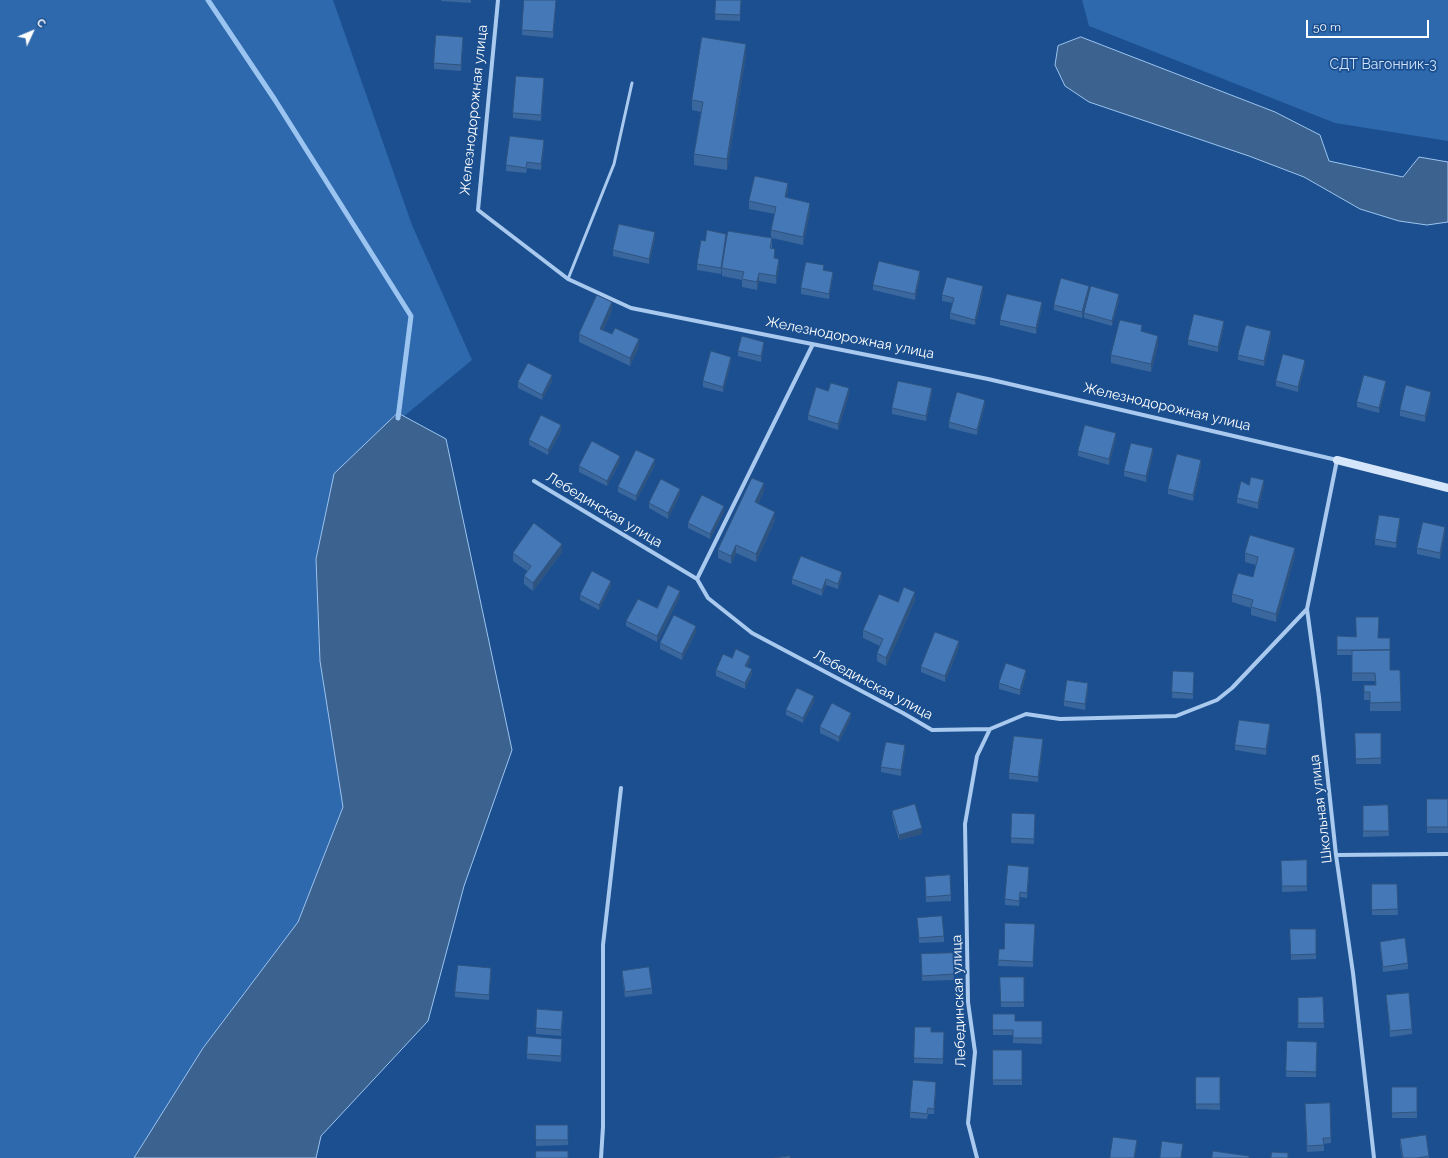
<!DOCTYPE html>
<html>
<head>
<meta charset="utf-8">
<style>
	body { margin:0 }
	#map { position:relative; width:1448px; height:1158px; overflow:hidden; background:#1b4f8f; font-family:Raleway,sans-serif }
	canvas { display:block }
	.north { position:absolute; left:12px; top:12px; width:40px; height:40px; -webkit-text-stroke:3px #1b4f8f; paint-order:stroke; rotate:46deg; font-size:11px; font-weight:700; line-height:16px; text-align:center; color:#fff }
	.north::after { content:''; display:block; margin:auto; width:14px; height:18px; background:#fff; clip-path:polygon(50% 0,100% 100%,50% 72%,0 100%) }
	.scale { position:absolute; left:1306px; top:20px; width:123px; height:18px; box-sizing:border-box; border:2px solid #fff; border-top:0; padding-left:5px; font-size:12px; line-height:14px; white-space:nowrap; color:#fff; -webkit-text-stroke:3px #1b4f8f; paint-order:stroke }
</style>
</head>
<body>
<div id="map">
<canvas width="1448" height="1158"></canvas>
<div class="north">С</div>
<div class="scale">50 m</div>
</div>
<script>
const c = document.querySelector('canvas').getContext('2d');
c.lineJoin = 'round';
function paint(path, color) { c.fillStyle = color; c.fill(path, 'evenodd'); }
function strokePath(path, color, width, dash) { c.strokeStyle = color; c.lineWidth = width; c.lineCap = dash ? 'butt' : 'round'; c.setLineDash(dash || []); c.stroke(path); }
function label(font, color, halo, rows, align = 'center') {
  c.font = font + ' Raleway,sans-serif'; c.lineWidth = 3.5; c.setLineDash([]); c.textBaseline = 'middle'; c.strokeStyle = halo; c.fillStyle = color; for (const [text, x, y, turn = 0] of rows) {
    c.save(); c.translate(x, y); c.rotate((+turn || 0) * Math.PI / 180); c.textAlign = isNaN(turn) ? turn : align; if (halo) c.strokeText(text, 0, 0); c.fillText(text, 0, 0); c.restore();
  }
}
const green = new Path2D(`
	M 0,0 L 333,0 L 412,225 L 472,360 L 334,474 L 316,559 L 320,661 L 343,806 L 298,922 L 203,1048 L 134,1158 L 0,1158 Z
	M 1082,0 L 1448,0 L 1448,141 L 1335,123 L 1089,26 Z`);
const water = new Path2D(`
	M 1081,37 L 1275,112 L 1320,135 L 1329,161 L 1403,177 L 1419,157 L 1448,162 L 1448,222 L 1427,225 L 1399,221 L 1360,209 L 1304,177 L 1249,156 L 1089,102 L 1065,86 L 1055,65 L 1058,46 Z
	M 398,413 L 446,439 L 512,750 L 464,886 L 428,1021 L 321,1136 L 316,1158 L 134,1158 L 203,1048 L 298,922 L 343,807 L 320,661 L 316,559 L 334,474 Z`);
const stream = new Path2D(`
	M 208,0 L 275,100 L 411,316 L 398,418`);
const lane = new Path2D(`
	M 568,279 L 614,164 L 632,83`);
const street = new Path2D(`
	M 498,0 L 478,210 L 568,279 L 631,308 L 988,379 L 1337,460 L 1307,609 L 1319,697 L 1336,855 L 1353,973 L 1374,1158
	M 534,481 L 697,579 L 708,598 L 752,633 L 903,713 L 932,730 L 990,729 L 977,756 L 965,824 L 968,1002 L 975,1052 L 968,1123 L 977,1158
	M 697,579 L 813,344
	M 990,729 L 1026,714 L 1060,719 L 1176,716 L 1217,700 L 1232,688 L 1307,609
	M 1336,855 L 1448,854
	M 601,1158 L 603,1127 L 603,945 L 621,788`);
const secondary = new Path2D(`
	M 1337,460 L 1448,488`);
const wall = new Path2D(`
	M 441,0 L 471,0 L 471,3 L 441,1 Z
	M 556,0 L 553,38 L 522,35 L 522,30 Z
	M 716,0 L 741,0 L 740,21 L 715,20 Z
	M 463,43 L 461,71 L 434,69 L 434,63 Z
	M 746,55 L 727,170 L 694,165 L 694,154 L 701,112 L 692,110 L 692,100 Z
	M 544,84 L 541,121 L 513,118 L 513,113 Z
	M 544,146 L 541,170 L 527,168 L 526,173 L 506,171 L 506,165 Z
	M 788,191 L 786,198 L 810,211 L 803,245 L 772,238 L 772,248 L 775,258 L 779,267 L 776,284 L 759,281 L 757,290 L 742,287 L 742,280 L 722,276 L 722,268 L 771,238 L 771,230 L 775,214 L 749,209 L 749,201 Z
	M 655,238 L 649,264 L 613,256 L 613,250 Z
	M 726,239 L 721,274 L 697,270 L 697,264 L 705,241 Z
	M 824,270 L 833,277 L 829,299 L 801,294 L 801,288 Z
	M 920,277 L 915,300 L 873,290 L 873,285 Z
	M 1089,291 L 1082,318 L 1054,310 L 1054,305 Z
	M 983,292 L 975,325 L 950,319 L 950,313 L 953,303 L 942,301 L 942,295 Z
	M 1119,299 L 1112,326 L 1084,318 L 1084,313 Z
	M 1042,307 L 1036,334 L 1000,325 L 1000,320 Z
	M 612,310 L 603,330 L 639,347 L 630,366 L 579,342 L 579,334 Z
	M 1224,327 L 1218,352 L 1188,345 L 1188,340 Z
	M 1142,332 L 1158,344 L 1151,372 L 1111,363 L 1111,355 Z
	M 1271,337 L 1264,366 L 1238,360 L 1238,355 Z
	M 764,347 L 761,362 L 738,356 L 738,351 Z
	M 731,362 L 723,392 L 703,387 L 703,381 Z
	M 1305,365 L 1298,392 L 1276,386 L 1276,381 Z
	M 552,381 L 542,400 L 518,388 L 518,382 Z
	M 1386,386 L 1379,413 L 1357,407 L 1357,402 Z
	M 828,391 L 849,394 L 838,430 L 808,420 L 808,415 Z
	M 932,393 L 926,421 L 892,414 L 892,408 Z
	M 1431,397 L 1425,422 L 1400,416 L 1400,410 Z
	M 985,405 L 977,435 L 949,428 L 949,422 Z
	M 561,431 L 548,455 L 529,445 L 529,440 Z
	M 1116,438 L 1109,465 L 1078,456 L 1078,451 Z
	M 1153,454 L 1146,482 L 1124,476 L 1124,471 Z
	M 620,462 L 607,486 L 579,472 L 579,466 Z
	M 655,465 L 636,501 L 618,492 L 618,487 Z
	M 1201,466 L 1193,501 L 1168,494 L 1168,489 Z
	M 1249,485 L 1264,486 L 1258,509 L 1237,503 L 1237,498 Z
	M 764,491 L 758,504 L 775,520 L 756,562 L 736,553 L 731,564 L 718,558 L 718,550 Z
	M 680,494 L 668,519 L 649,508 L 649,503 Z
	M 724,512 L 710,539 L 688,528 L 688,523 Z
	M 1400,524 L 1396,548 L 1375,545 L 1375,539 Z
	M 1445,533 L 1440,559 L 1417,554 L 1417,548 Z
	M 562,552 L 533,591 L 524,584 L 524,576 L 527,571 L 513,561 L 513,553 Z
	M 1245,553 L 1295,556 L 1276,622 L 1251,615 L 1251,608 L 1232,602 L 1232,594 L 1253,577 L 1256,565 L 1245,562 Z
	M 842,577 L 838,589 L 826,585 L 822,596 L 792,584 L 792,579 Z
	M 611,586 L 599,610 L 580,600 L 580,595 Z
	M 680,596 L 657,642 L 626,626 L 626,621 L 657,608 Z
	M 915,600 L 886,666 L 877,661 L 877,653 L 880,646 L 863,638 L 863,630 L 898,602 Z
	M 696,632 L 682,660 L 660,649 L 660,643 Z
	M 1337,636 L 1378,638 L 1390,650 L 1390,670 L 1400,670 L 1401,711 L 1370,711 L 1370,700 L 1364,700 L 1364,685 L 1376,685 L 1375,681 L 1352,681 L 1352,655 L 1337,655 Z
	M 959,647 L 945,682 L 921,672 L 921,667 Z
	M 732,658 L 750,661 L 747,667 L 752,674 L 745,689 L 716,676 L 716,670 Z
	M 1173,671 L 1194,672 L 1193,699 L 1172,698 Z
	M 1026,675 L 1020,695 L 999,689 L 999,683 Z
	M 1088,689 L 1085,710 L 1064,706 L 1064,701 Z
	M 814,702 L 803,723 L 786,715 L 786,710 Z
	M 851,718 L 839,742 L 820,733 L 820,727 Z
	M 1270,729 L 1266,755 L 1235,750 L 1235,745 Z
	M 1355,733 L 1381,733 L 1381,764 L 1356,764 Z
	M 1043,745 L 1038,782 L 1009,779 L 1009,773 Z
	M 905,751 L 901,776 L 881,772 L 881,767 Z
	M 1427,799 L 1448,799 L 1448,833 L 1427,833 Z
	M 1388,805 L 1389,836 L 1363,837 L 1363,806 Z
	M 892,811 L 922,834 L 899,840 L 892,816 Z
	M 1012,813 L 1035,814 L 1034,844 L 1011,843 Z
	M 1307,860 L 1307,891 L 1282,892 L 1281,861 Z
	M 1029,873 L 1027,898 L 1020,897 L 1019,906 L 1005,905 L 1005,899 Z
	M 925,877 L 951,895 L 951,901 L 926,902 Z
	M 1372,884 L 1397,884 L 1398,915 L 1372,915 Z
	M 917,918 L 944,936 L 944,942 L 919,943 Z
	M 1035,924 L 1033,967 L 998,966 L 999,949 L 1004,949 Z
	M 1290,929 L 1316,929 L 1316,959 L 1291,960 Z
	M 1380,942 L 1408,963 L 1408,969 L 1383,972 L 1380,947 Z
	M 953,953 L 954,980 L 922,981 L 921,954 Z
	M 622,971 L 652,988 L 652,994 L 625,997 L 622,976 Z
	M 491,974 L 489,1000 L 455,997 L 455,992 Z
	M 1000,977 L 1024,977 L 1024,1007 L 1001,1007 Z
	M 1386,995 L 1412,1029 L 1412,1034 L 1390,1037 Z
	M 1323,997 L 1324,1028 L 1298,1028 L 1298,998 Z
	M 993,1014 L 1015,1021 L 1042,1021 L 1042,1044 L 1013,1043 L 1013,1035 L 993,1035 Z
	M 563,1017 L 561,1036 L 536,1034 L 536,1028 Z
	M 915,1027 L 931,1032 L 944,1032 L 943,1064 L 914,1063 Z
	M 1287,1041 L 1317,1042 L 1316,1077 L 1286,1077 Z
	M 562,1044 L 561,1062 L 527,1059 L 527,1054 Z
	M 993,1050 L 1022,1050 L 1022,1085 L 993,1085 Z
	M 1196,1077 L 1220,1077 L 1220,1110 L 1196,1109 Z
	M 936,1087 L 934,1114 L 928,1114 L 927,1119 L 910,1118 L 910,1112 Z
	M 1392,1087 L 1417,1087 L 1417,1118 L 1392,1118 Z
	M 1305,1110 L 1331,1138 L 1331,1143 L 1324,1144 L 1324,1151 L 1307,1152 Z
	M 536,1125 L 568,1125 L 568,1145 L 536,1146 Z
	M 1400,1139 L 1429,1156 L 1429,1158 L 1402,1158 L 1400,1145 Z`);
const shadedWall = new Path2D(`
	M 556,0 L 553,38 L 553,32 Z
	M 746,44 L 746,55 L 727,170 L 727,159 Z
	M 544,78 L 544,84 L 541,121 L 541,115 Z
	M 544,140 L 544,146 L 541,170 L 541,164 Z
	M 788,183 L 788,191 L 785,205 L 785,197 Z
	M 810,203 L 810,211 L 803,245 L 803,237 Z
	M 655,232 L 655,238 L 649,264 L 649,259 Z
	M 726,234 L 726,239 L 721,274 L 721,268 Z
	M 779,259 L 779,267 L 776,284 L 776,276 Z
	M 920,271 L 920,277 L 915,300 L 915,294 Z
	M 833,272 L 833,277 L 829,299 L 829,294 Z
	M 759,273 L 759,281 L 757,290 L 757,282 Z
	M 983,286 L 983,292 L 975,325 L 975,320 Z
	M 1089,286 L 1089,291 L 1082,318 L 1082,312 Z
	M 1119,294 L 1119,299 L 1112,326 L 1112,321 Z
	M 612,302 L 612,310 L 600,337 L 600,329 Z
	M 1042,302 L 1042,307 L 1036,334 L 1036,328 Z
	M 1224,321 L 1224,327 L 1218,352 L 1218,347 Z
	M 1271,331 L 1271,337 L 1264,366 L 1264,361 Z
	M 1158,336 L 1158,344 L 1151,372 L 1151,364 Z
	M 639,339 L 639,347 L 630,366 L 630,358 Z
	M 764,342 L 764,347 L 761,362 L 761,356 Z
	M 731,357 L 731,362 L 723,392 L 723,387 Z
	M 1305,360 L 1305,365 L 1298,392 L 1298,387 Z
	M 552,375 L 552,381 L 542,400 L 542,395 Z
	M 1386,381 L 1386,386 L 1379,413 L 1379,408 Z
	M 849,388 L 849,394 L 838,430 L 838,424 Z
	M 932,388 L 932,393 L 926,421 L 926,416 Z
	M 1431,392 L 1431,397 L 1425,422 L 1425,416 Z
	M 985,400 L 985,405 L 977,435 L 977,430 Z
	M 561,425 L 561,431 L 548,455 L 548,450 Z
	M 1116,433 L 1116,438 L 1109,465 L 1109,459 Z
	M 1153,448 L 1153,454 L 1146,482 L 1146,476 Z
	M 620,456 L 620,462 L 607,486 L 607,481 Z
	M 655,459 L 655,465 L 636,501 L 636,496 Z
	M 1201,460 L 1201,466 L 1193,501 L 1193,495 Z
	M 1264,480 L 1264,486 L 1258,509 L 1258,503 Z
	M 764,483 L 764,491 L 755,511 L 755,502 Z
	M 680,489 L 680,494 L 668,519 L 668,513 Z
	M 724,506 L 724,512 L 710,539 L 710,534 Z
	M 775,512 L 775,520 L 756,562 L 756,554 Z
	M 1400,518 L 1400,524 L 1396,548 L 1396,543 Z
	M 1445,527 L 1445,533 L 1440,559 L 1440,553 Z
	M 562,544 L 562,552 L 533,591 L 533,583 Z
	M 736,545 L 736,553 L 731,564 L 731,556 Z
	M 1295,548 L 1295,556 L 1276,622 L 1276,614 Z
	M 842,572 L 842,577 L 838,589 L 838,584 Z
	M 826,579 L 826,585 L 822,596 L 822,590 Z
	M 611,581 L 611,586 L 599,610 L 599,605 Z
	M 680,591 L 680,596 L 657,642 L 657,636 Z
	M 915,592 L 915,600 L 886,666 L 886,658 Z
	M 696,626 L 696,632 L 682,660 L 682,654 Z
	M 959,641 L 959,647 L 945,682 L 945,676 Z
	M 750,656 L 750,661 L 745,671 L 745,666 Z
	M 752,669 L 752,674 L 745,689 L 745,683 Z
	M 1026,670 L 1026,675 L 1020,695 L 1020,690 Z
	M 1088,683 L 1088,689 L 1085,710 L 1085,704 Z
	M 814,696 L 814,702 L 803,723 L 803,718 Z
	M 851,713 L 851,718 L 839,742 L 839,737 Z
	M 1270,724 L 1270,729 L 1266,755 L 1266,749 Z
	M 1043,739 L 1043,745 L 1038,782 L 1038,777 Z
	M 905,745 L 905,751 L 901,776 L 901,770 Z
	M 922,828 L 922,834 L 899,840 L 899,835 Z
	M 1029,867 L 1029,873 L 1027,898 L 1027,893 Z
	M 491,968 L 491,974 L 489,1000 L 489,995 Z
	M 936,1082 L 936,1087 L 934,1114 L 934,1109 Z
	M 1137,1140 L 1137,1145 L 1135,1158 L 1134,1158 Z`);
const building = new Path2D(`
	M 524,0 L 556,0 L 553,32 L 522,30 Z
	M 716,0 L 741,0 L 740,15 L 715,14 Z
	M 436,35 L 463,37 L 461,65 L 434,63 Z
	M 702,37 L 746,44 L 727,159 L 694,154 L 703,102 L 692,100 Z
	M 516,76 L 544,78 L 541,115 L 513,113 Z
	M 510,136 L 544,140 L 541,164 L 527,162 L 526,168 L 506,165 Z
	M 755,176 L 788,183 L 785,197 L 810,203 L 803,237 L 771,230 L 776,207 L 749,201 Z
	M 619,224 L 655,232 L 649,259 L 613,250 Z
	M 707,230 L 726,234 L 721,268 L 697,264 L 701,240 L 705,241 Z
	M 728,231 L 772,238 L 770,248 L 775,249 L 774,258 L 779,259 L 776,276 L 759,273 L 757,282 L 742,279 L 744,272 L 722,268 Z
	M 879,261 L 920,271 L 915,294 L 873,285 Z
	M 806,262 L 824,265 L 823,270 L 833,272 L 829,294 L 801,288 Z
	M 947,277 L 983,286 L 975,320 L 950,313 L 954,298 L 942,295 Z
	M 1061,278 L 1089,286 L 1082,312 L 1054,305 Z
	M 1091,286 L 1119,294 L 1112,321 L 1084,313 Z
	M 1007,294 L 1042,302 L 1036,328 L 1000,320 Z
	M 597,295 L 612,302 L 600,329 L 612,334 L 615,328 L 639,339 L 630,358 L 579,334 Z
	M 1194,314 L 1224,321 L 1218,347 L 1188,340 Z
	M 1120,320 L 1142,325 L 1141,331 L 1158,336 L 1151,364 L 1111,355 Z
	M 1246,325 L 1271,331 L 1264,361 L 1238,355 Z
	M 742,336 L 764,342 L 761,356 L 738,351 Z
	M 711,351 L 731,357 L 723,387 L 703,381 Z
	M 1283,354 L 1305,360 L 1298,387 L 1276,381 Z
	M 528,363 L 552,375 L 542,395 L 518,382 Z
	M 1364,375 L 1386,381 L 1379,408 L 1357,402 Z
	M 898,381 L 932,388 L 926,416 L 892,408 Z
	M 831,383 L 849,388 L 838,424 L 808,415 L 816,387 L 828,391 Z
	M 1406,385 L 1431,392 L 1425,416 L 1400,410 Z
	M 957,392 L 985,400 L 977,430 L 949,422 Z
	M 541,415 L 561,425 L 548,450 L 529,440 Z
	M 1085,425 L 1116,433 L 1109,459 L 1078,451 Z
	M 592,441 L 620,456 L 607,481 L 579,466 Z
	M 1131,443 L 1153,448 L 1146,476 L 1124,471 Z
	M 636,450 L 655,459 L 636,496 L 618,487 Z
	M 1177,454 L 1201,460 L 1193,495 L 1168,489 Z
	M 1251,477 L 1264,480 L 1258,503 L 1237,498 L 1241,481 L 1249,485 Z
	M 752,478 L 764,483 L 755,502 L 775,512 L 756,554 L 736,545 L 731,556 L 718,550 Z
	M 661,479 L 680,489 L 668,513 L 649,503 Z
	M 702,495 L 724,506 L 710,534 L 688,523 Z
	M 1379,515 L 1400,518 L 1396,543 L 1375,539 Z
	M 1423,522 L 1445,527 L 1440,553 L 1417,548 Z
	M 534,523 L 562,544 L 533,583 L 524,576 L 531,566 L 513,553 Z
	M 1250,535 L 1295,548 L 1276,614 L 1251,607 L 1253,600 L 1232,594 L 1238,573 L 1253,577 L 1258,557 L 1245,553 Z
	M 801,556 L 842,572 L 838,584 L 826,579 L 822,590 L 792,579 Z
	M 592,571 L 611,581 L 599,605 L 580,595 Z
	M 668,585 L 680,591 L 657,636 L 626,621 L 638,599 L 657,608 Z
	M 904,587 L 915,592 L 886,658 L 877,653 L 883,639 L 863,630 L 879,594 L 898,602 Z
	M 674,615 L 696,626 L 682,654 L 660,643 Z
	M 1356,617 L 1379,617 L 1378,638 L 1390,638 L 1390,650 L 1337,650 L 1337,636 L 1356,637 Z
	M 935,632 L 959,641 L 945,676 L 921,667 Z
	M 736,649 L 750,656 L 745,666 L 752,669 L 745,683 L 716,670 L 723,654 L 732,658 Z
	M 1390,650 L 1390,670 L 1400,670 L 1401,702 L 1370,703 L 1370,692 L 1364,692 L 1364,685 L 1376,685 L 1375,673 L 1352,673 L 1352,651 Z
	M 1006,663 L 1026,670 L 1020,690 L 999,683 Z
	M 1173,671 L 1194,672 L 1193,694 L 1172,692 Z
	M 1067,680 L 1088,683 L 1085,704 L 1064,701 Z
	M 797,688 L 814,696 L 803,718 L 786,710 Z
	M 832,703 L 851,713 L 839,737 L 820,727 Z
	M 1239,720 L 1270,724 L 1266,749 L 1235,745 Z
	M 1355,733 L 1381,733 L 1381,758 L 1356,759 Z
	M 1014,736 L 1043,739 L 1038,777 L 1009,773 Z
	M 886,742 L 905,745 L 901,770 L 881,767 Z
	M 1427,799 L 1448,799 L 1448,827 L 1427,827 Z
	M 915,804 L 922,828 L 899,835 L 892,811 Z
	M 1388,805 L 1389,831 L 1363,831 L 1363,806 Z
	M 1012,813 L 1035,814 L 1034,839 L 1011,838 Z
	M 1307,860 L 1307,886 L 1282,886 L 1281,861 Z
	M 1008,865 L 1029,867 L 1027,893 L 1020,892 L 1019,901 L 1005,899 Z
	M 950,875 L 951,895 L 926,897 L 925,877 Z
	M 1372,884 L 1397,884 L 1398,909 L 1372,910 Z
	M 942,916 L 944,936 L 919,938 L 917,918 Z
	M 1005,923 L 1035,924 L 1033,962 L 998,960 L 999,949 L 1004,949 Z
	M 1290,929 L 1316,929 L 1316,954 L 1291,955 Z
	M 1405,938 L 1408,963 L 1383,967 L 1380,942 Z
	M 953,953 L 954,974 L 922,976 L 921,954 Z
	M 458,965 L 491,968 L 489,995 L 455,992 Z
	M 649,967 L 652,988 L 625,992 L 622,971 Z
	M 1000,977 L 1024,977 L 1024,1002 L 1001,1002 Z
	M 1409,993 L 1412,1029 L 1390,1031 L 1386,995 Z
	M 1323,997 L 1324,1023 L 1298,1023 L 1298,998 Z
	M 537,1009 L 563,1011 L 561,1030 L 536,1028 Z
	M 993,1014 L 1015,1014 L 1015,1021 L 1042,1021 L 1042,1038 L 1013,1038 L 1013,1030 L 993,1030 Z
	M 915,1027 L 931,1027 L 931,1032 L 944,1032 L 943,1059 L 914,1058 Z
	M 528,1036 L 562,1039 L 561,1056 L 527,1054 Z
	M 1287,1041 L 1317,1042 L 1316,1072 L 1286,1071 Z
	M 993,1050 L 1022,1050 L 1022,1080 L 993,1080 Z
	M 1196,1077 L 1220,1077 L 1220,1104 L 1196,1104 Z
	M 913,1080 L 936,1082 L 934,1109 L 928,1108 L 927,1114 L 910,1112 Z
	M 1392,1087 L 1417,1087 L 1417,1112 L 1392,1113 Z
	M 1330,1103 L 1331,1138 L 1323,1138 L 1324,1145 L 1307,1146 L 1305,1104 Z
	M 536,1125 L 568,1125 L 568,1140 L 536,1140 Z
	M 1426,1135 L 1429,1156 L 1417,1158 L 1403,1158 L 1400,1139 Z
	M 1113,1137 L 1137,1140 L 1134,1158 L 1110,1158 Z
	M 1162,1141 L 1183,1144 L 1181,1158 L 1160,1158 Z
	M 536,1151 L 568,1151 L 568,1158 L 536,1158 Z
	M 1213,1151 L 1249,1156 L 1249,1158 L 1212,1158 Z
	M 1272,1152 L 1288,1153 L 1288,1158 L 1271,1158 Z
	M 790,1156 L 790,1158 L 774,1158 Z`);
const parkNames = [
	["СДТ Вагонник-3",1383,65]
];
const streetNames = [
	["Железнодорожная улица",474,110,-84],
	["Железнодорожная улица",850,338,11],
	["Железнодорожная улица",1167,407,13],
	["Лебединская улица",604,510,31],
	["Лебединская улица",873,685,28],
	["Школьная улица",1321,809,-97],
	["Лебединская улица",959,1001,-92]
];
paint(green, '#2e69ad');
paint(water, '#3c6290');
strokePath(water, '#9cc4f0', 1);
strokePath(stream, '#9cc4f0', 5);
strokePath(lane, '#a9c9ee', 3);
strokePath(street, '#a9c9ee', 4);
strokePath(secondary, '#d6e6fa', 8);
paint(wall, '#3a679d');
paint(shadedWall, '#305480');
paint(building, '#4478b7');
strokePath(building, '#305480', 1);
label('14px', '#cfe3fa', '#1b4f8f', parkNames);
label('14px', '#fff', '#1b4f8f', streetNames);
</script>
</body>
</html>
